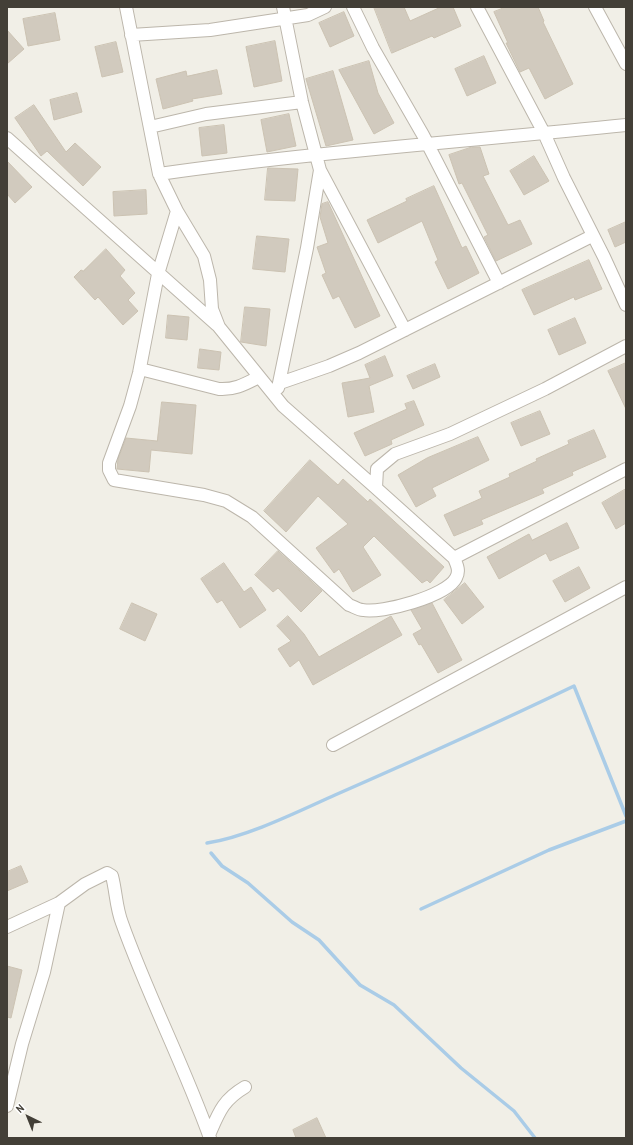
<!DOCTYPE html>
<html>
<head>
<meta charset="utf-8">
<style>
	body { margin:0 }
	#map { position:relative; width:633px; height:1145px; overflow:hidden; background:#f1efe7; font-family:"Archivo Narrow",sans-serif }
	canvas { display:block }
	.frame { position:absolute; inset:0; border:8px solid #433f37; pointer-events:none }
	.north { position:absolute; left:8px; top:1097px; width:40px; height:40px; -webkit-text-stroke:3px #fff; paint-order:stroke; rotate:317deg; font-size:11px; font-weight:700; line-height:16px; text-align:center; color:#433f37 }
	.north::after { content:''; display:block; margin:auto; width:14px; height:18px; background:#433f37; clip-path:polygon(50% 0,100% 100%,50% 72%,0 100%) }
</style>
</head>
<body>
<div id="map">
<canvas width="633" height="1145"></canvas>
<div class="frame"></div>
<div class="north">N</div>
</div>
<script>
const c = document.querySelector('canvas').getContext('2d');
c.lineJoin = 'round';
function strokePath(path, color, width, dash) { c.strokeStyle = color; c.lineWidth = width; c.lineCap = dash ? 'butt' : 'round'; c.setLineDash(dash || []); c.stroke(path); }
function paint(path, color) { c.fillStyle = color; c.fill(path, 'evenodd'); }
const stream = new Path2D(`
	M 207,843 C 247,837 297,812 335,795 C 415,760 495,724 574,686 L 626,816
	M 211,853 L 222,866 L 248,883 L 292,922 L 319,940 L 360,985 L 394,1005 L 461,1068 L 514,1111 L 535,1138
	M 421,909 L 549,850 L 626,821`);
const building = new Path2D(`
	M 374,7 L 404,7 L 410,21 L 441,7 L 453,7 L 461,26 L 434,38 L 432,36 L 392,53 Z
	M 506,7 L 538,7 L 544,21 L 543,22 L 573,84 L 545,99 L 529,68 L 520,72 L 506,43 L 508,43 L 494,12 Z
	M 344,12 L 354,36 L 330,47 L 319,23 Z
	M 55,13 L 60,40 L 28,46 L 23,19 Z
	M 7,30 L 24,49 L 7,64 Z
	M 275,41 L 282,81 L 254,87 L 246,47 Z
	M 116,42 L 123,72 L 102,77 L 95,47 Z
	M 484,56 L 496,83 L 467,96 L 455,69 Z
	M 369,61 L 378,93 L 394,123 L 374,134 L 339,70 Z
	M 217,70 L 222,94 L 192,99 L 193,101 L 163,109 L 156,79 L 186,71 L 187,76 Z
	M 333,71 L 353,140 L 326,146 L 306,79 Z
	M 77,93 L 82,112 L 54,120 L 50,100 Z
	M 34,105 L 66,152 L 75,143 L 101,167 L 83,186 L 47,151 L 41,156 L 15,118 Z
	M 289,114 L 296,146 L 267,152 L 261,120 Z
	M 224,125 L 227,153 L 202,156 L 199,128 Z
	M 472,147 L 480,147 L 489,174 L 483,176 L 508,225 L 520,220 L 532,244 L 496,261 L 484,237 L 488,235 L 462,183 L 459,184 L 449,155 Z
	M 534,156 L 549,181 L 524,195 L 510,171 Z
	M 7,161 L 32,187 L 15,203 L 7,194 Z
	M 268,168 L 298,169 L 295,201 L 265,200 Z
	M 434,186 L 462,248 L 466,246 L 479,273 L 448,289 L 435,262 L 438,260 L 422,221 L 378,243 L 367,220 L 407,201 L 406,199 Z
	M 146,190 L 147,214 L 114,216 L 113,192 Z
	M 328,202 L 380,316 L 355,328 L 339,296 L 333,299 L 322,275 L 326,273 L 317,247 L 328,243 L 320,217 L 322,204 Z
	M 626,222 L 626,242 L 615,247 L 608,230 Z
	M 257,236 L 289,239 L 285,272 L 253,269 Z
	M 106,249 L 125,270 L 120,276 L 135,293 L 128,300 L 138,311 L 123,325 L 98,297 L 95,300 L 74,277 L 81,270 L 83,271 Z
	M 589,260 L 602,289 L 575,300 L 574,297 L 534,315 L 522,290 Z
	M 245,307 L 270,309 L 266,346 L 241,342 Z
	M 168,315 L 189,317 L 187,340 L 166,338 Z
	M 575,318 L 586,343 L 559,355 L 548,330 Z
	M 200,349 L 221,352 L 219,370 L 198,368 Z
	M 385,356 L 393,376 L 369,386 L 374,412 L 348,417 L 342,383 L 370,378 L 365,365 Z
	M 626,363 L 626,409 L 608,371 Z
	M 435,364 L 440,377 L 413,389 L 407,376 Z
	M 414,401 L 424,425 L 391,440 L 392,444 L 365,456 L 354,433 L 407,409 L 405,404 Z
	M 162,402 L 196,405 L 192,454 L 151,450 L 149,472 L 117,469 L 118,459 L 126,438 L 157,441 Z
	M 540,411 L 550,434 L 521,446 L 511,423 Z
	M 594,430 L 606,457 L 572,472 L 573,475 L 542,489 L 544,493 L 481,520 L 483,524 L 454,536 L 444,515 L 482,498 L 479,491 L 510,477 L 509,474 L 537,461 L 536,459 L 569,444 L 568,441 Z
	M 478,437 L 489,460 L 432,488 L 436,496 L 416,507 L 398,475 L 427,458 Z
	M 310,460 L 338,485 L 343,479 L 368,502 L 370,499 L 444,567 L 430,583 L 427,580 L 422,583 L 374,536 L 363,547 L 381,575 L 353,592 L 339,569 L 334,573 L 316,548 L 348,524 L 318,496 L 286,532 L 264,511 Z
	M 626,489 L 626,523 L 616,529 L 602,503 Z
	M 567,523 L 579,548 L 550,561 L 546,553 L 499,579 L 487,557 L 529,534 L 532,540 Z
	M 278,551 L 322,591 L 301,612 L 278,588 L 273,592 L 255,575 Z
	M 224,563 L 244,592 L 251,587 L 266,610 L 240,628 L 222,600 L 217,603 L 201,579 Z
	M 579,567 L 590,588 L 565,602 L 553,581 Z
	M 465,583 L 484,607 L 462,624 L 444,600 Z
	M 132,603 L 157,614 L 145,641 L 120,629 Z
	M 432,603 L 462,660 L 438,673 L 421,644 L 419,645 L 413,634 L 422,629 L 411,610 Z
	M 288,616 L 304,634 L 319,657 L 391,616 L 402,635 L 313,685 L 299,660 L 290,667 L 278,649 L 291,641 L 277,626 Z
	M 21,866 L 28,882 L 7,891 L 7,872 Z
	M 7,966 L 22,970 L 11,1018 L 7,1017 Z
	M 317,1118 L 326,1138 L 296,1138 L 293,1130 Z`);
const street = new Path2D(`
	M 126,7 L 159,174 L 177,211 L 158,274 L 139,373 L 130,406 L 109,463 L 109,470 L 114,480 L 204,495 L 226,501 L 252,517 L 349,605 C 353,606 358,610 363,610 C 381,614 447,596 456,578 C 460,571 457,565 454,558 L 376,488 L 377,469 L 395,454 L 450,434 L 545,389 L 626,346
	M 283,7 L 302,102 L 320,170 L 405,330
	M 353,7 L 373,48 L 423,135 L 499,283
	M 477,7 L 544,133 L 564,178 L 604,257 L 626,305
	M 595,7 L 626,64
	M 131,35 L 210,30 L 308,15 L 325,7
	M 150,127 L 206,114 L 302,102
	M 7,138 L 217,325
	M 159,174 C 314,152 470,141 626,125
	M 177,211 L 204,256 L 210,280 L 212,309 L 219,327 L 283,406 L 376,488
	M 140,369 L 219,389 C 235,390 245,384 259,377
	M 280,383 L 329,366 L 359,353 L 592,236
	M 278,388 L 307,248 L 320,170
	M 454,558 L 626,469
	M 333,745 L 626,587
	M 7,927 L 59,903
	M 7,1106 L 22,1044 L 44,972 L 59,903 L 85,884 L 107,873 L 112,876 C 116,891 116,908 122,923 C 148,996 184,1065 210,1138
	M 209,1135 C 219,1112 223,1100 245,1087`);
strokePath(stream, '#aacce7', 3.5);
paint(building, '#d1cabe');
strokePath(building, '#cbc2b2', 1);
strokePath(street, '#bcb6ab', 14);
strokePath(street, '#fff', 12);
</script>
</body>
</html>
